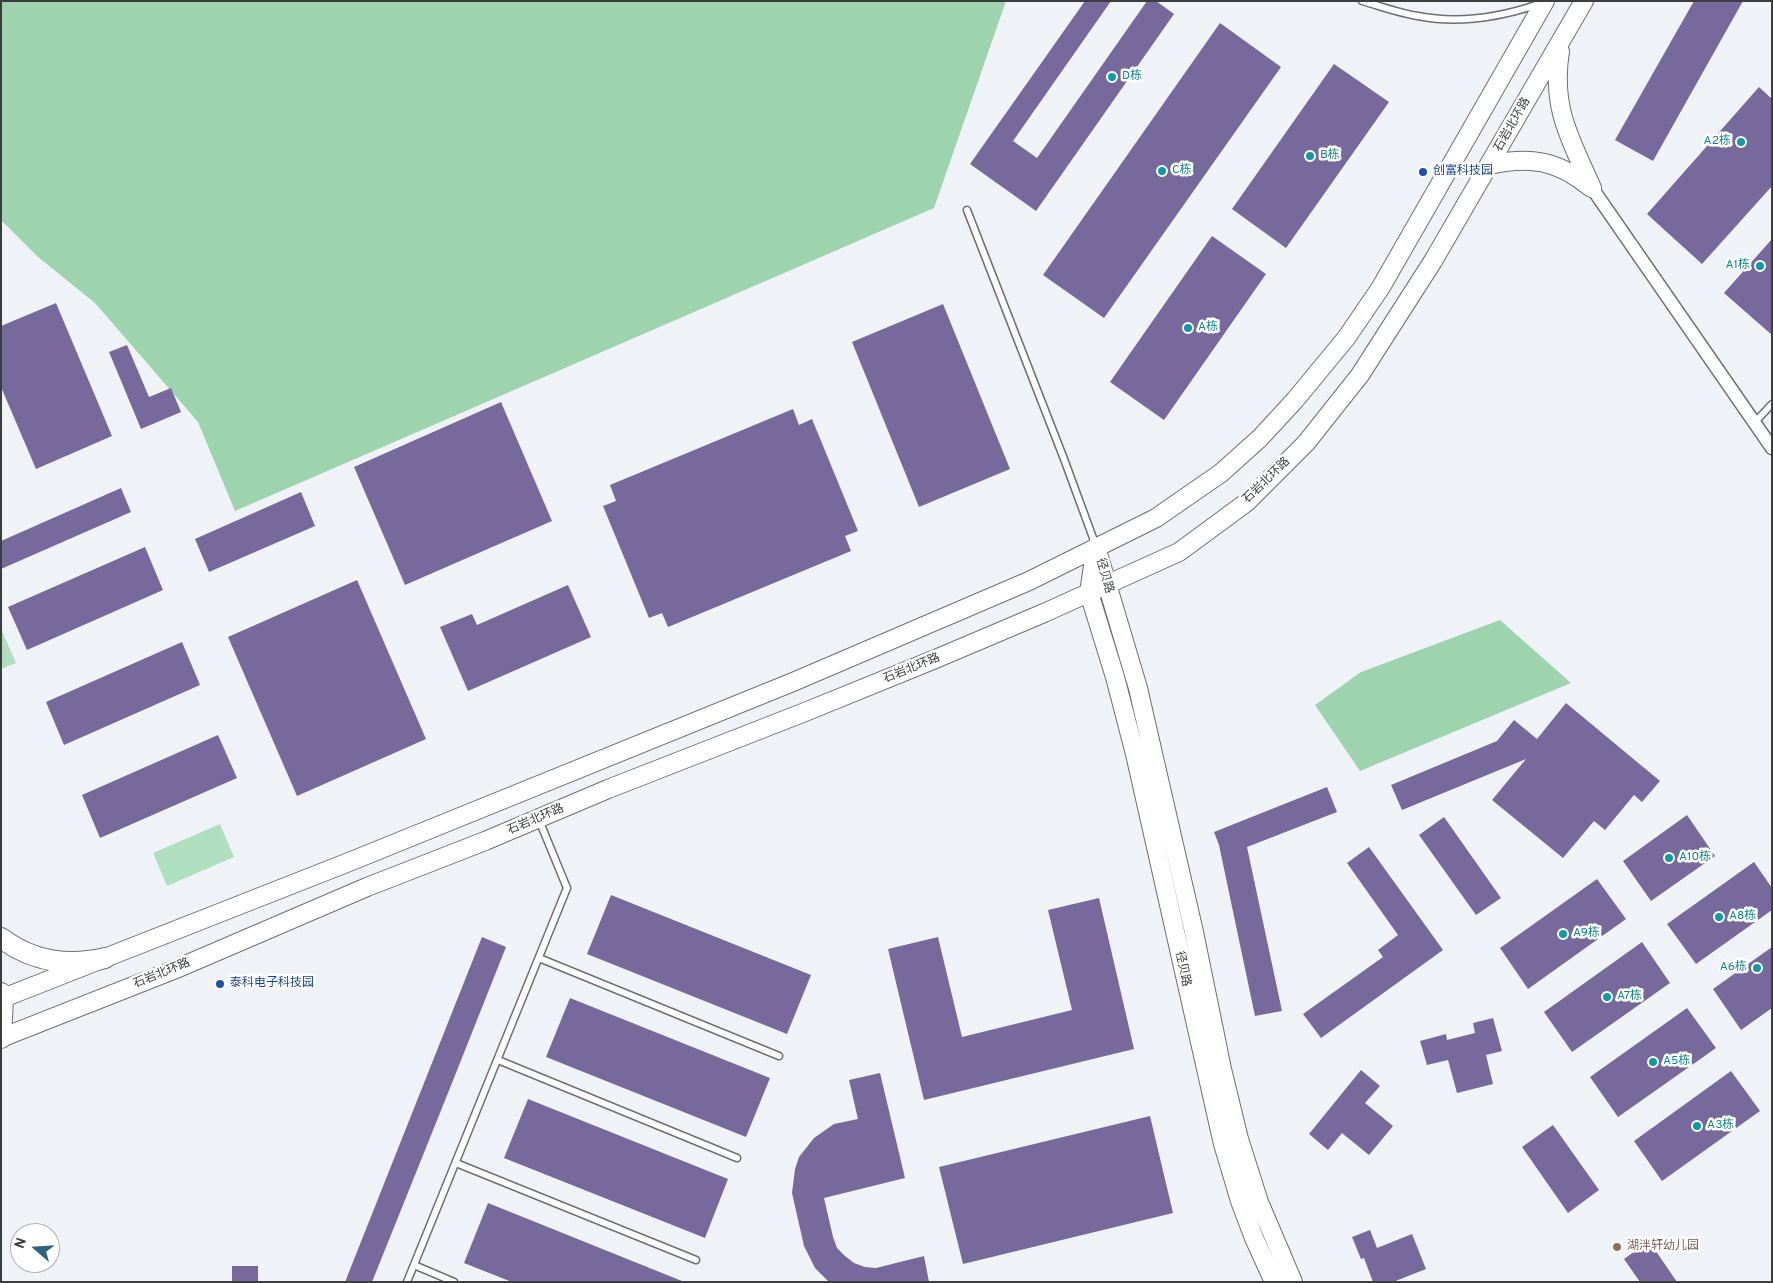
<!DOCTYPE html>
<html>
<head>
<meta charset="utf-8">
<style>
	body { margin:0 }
	#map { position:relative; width:1773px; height:1283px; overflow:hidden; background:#eff3f7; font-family:Overpass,sans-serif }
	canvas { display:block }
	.frame { position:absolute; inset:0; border:2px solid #3b3d3e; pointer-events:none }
	.north { position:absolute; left:10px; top:1223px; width:50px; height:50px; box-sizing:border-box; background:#fff; border:1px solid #b1b1b2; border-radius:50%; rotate:289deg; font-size:14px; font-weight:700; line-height:20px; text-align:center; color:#3b3d3e }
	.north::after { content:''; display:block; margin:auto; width:18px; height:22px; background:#2f6480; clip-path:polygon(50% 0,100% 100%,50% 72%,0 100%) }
</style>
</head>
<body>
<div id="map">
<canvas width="1773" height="1283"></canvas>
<div class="frame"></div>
<div class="north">N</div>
</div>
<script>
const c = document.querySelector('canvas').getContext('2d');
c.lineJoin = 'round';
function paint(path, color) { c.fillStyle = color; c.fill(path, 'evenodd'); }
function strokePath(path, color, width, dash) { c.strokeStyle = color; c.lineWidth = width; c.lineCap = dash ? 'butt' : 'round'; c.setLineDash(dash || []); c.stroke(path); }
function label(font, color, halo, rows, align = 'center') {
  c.font = font + ' Overpass,"Noto Sans SC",sans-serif'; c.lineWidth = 5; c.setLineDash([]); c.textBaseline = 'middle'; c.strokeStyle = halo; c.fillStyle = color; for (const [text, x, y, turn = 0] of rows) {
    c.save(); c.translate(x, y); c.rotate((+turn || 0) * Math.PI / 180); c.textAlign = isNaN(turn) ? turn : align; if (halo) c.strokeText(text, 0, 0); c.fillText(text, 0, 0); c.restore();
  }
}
const green = new Path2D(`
	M 1,629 L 16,663 L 1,669 Z
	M 220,824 L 234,857 L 167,886 L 153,853 Z`);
const forest = new Path2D(`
	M 1,1 L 1006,1 L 934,208 L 235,511 L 198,422 L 95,303 L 38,257 L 1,220 Z
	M 1500,620 L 1571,683 L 1360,771 L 1315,705 L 1361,672 Z`);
const building = new Path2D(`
	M 1085,1 L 1111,1 L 1013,141 L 1037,158 L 1147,1 L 1156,1 L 1174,14 L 1036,211 L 970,164 Z
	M 1694,1 L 1743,1 L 1653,161 L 1615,140 Z
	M 1220,23 L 1281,67 L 1104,318 L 1043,275 Z
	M 1334,64 L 1389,102 L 1286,248 L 1232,209 Z
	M 1759,87 L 1772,99 L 1772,186 L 1702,264 L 1647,214 Z
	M 1212,236 L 1266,274 L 1164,420 L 1110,382 Z
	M 1772,239 L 1772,335 L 1724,293 Z
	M 56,303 L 112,436 L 36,469 L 1,387 L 1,326 Z
	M 943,304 L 1010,469 L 919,507 L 852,342 Z
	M 127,345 L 149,397 L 171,388 L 181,412 L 141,429 L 109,352 Z
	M 501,402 L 552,521 L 405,585 L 354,467 Z
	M 793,409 L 799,425 L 812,419 L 858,531 L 845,536 L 851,551 L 668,627 L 662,613 L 649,618 L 603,506 L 616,501 L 610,485 Z
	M 121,488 L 131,512 L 1,569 L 1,541 Z
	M 301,492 L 315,526 L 209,572 L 195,539 Z
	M 145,547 L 163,590 L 27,650 L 8,607 Z
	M 357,580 L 426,739 L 297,796 L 228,637 Z
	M 568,585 L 591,637 L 468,691 L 440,627 L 472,614 L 477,625 Z
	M 182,642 L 200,685 L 64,745 L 46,702 Z
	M 1566,703 L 1660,781 L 1642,802 L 1634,795 L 1605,830 L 1594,821 L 1563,858 L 1492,800 L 1526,759 L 1402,810 L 1391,785 L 1497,741 L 1514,720 L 1537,739 Z
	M 218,735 L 237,778 L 100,838 L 82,795 Z
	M 1327,787 L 1337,812 L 1247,847 L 1282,1011 L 1255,1016 L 1219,845 L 1214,832 Z
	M 1687,815 L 1715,856 L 1651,901 L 1623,861 Z
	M 1444,817 L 1501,898 L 1476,915 L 1419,835 Z
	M 1369,847 L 1443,950 L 1321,1038 L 1303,1014 L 1383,957 L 1378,950 L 1398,935 L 1347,863 Z
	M 1754,862 L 1772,888 L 1772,910 L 1696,964 L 1667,924 Z
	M 1597,879 L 1626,919 L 1528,989 L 1500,948 Z
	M 611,895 L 811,975 L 787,1034 L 587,954 Z
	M 1099,898 L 1134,1049 L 924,1100 L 888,949 L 938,937 L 962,1037 L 1072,1010 L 1048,910 Z
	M 482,937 L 506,947 L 448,1093 L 372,1282 L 345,1282 Z
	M 1642,942 L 1670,983 L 1572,1052 L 1544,1012 Z
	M 1772,947 L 1772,1008 L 1741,1030 L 1713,989 Z
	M 570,998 L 770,1078 L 746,1137 L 546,1057 Z
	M 1687,1008 L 1716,1048 L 1618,1117 L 1590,1077 Z
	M 1493,1018 L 1502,1051 L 1486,1055 L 1493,1084 L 1457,1093 L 1448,1060 L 1427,1065 L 1420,1041 L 1446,1034 L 1447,1040 L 1475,1033 L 1473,1023 Z
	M 1361,1070 L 1380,1086 L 1365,1103 L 1393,1126 L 1369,1155 L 1342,1133 L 1328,1150 L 1309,1134 Z
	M 1731,1071 L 1760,1111 L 1662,1181 L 1634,1141 Z
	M 880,1073 L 905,1178 L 824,1198 L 833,1237 L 837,1248 L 845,1256 L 854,1263 L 865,1267 L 876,1268 L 924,1256 L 929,1282 L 829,1282 L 815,1268 L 804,1246 L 792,1193 L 795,1169 L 799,1157 L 814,1138 L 834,1124 L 858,1119 L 849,1080 Z
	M 528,1099 L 728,1179 L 705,1238 L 504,1158 Z
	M 1150,1116 L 1173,1213 L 963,1264 L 939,1167 Z
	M 1553,1125 L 1599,1190 L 1568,1213 L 1522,1147 Z
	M 488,1203 L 682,1281 L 682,1282 L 512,1282 L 464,1263 Z
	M 1370,1230 L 1377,1248 L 1412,1234 L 1426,1269 L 1393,1282 L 1373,1282 L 1364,1258 L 1361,1259 L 1352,1237 Z
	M 1649,1241 L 1677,1282 L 1640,1282 L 1624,1259 Z
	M 232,1266 L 258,1266 L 258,1282 L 232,1282 Z`);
const lane = new Path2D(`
	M 1362,1 C 1380,6 1399,13 1418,16 C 1458,24 1501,17 1539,4
	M 967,210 L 1064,459 L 1096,546
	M 1754,423 L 1772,404
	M 539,958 L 779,1056
	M 498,1060 L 737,1158
	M 456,1163 L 696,1260
	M 414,1265 L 454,1282
	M 407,1282 L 567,888 L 539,820`);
const street = new Path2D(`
	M 1592,188 L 1772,448`);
const secondary = new Path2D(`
	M 1560,51 C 1551,108 1570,138 1592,188
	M 1489,165 C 1530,156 1557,160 1590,187
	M 1096,547 L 1138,688 L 1194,932 L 1222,1069 L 1239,1139 L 1259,1202 L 1293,1282
	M 1095,552 L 1089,593 L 1115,677 L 1135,754 L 1223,1144 L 1240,1201 L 1254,1238 L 1274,1282
	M 3,998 L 349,862 L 793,682 L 1029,581 L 1156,518 L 1221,473 L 1260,438 L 1295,400 L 1347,337 L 1381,287 L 1545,1
	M 1,1038 L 176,969 L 367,887 L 485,841 L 608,789 L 805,712 L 933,660 L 1044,613 L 1179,552 L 1247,502 L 1306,443 L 1360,375 L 1433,261 L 1584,1`);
const primary = new Path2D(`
	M 1,938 C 32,961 68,967 105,958
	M 1,993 L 3,998 L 1,1038`);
const markers = [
	[1112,77,5,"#0f9aa8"],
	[1741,142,5,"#0f9aa8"],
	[1310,156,5,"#0f9aa8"],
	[1162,171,5,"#0f9aa8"],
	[1423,172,5,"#1a4fb4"],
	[1760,266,5,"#0f9aa8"],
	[1188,328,5,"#0f9aa8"],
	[1669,858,5,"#0f9aa8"],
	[1719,917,5,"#0f9aa8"],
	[1563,934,5,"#0f9aa8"],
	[1757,968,5,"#0f9aa8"],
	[220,984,5,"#1a4fb4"],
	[1607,997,5,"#0f9aa8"],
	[1653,1062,5,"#0f9aa8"],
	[1697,1126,5,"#0f9aa8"],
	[1617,1247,5,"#8d6e63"]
];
const cultureNames = [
	["D栋",1122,77],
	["A2栋",1731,142,"right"],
	["B栋",1320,156],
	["C栋",1172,171],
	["A1栋",1750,266,"right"],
	["A栋",1198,328],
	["A10栋",1679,858],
	["A8栋",1729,917],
	["A9栋",1573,934],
	["A6栋",1747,968,"right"],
	["A7栋",1617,997],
	["A5栋",1663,1062],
	["A3栋",1707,1126]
];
const streetNames = [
	["石岩北环路",1513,125,-60],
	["石岩北环路",1267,481,-44],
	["径贝路",1104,576,74],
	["石岩北环路",912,669,-22],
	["石岩北环路",536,820,-23],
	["径贝路",1182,969,78],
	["石岩北环路",162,974,-22]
];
const transitNames = [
	["创富科技园",1433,172],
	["泰科电子科技园",230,984]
];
const educationNames = [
	["湖泮轩幼儿园",1627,1247]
];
paint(green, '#afdfbe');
paint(forest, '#9dd4ae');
paint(building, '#77699b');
strokePath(lane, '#6c6f73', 9);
strokePath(street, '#6c6f73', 15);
strokePath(secondary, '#6c6f73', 20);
strokePath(primary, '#6c6f73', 22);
strokePath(lane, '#fff', 6);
strokePath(street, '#fff', 12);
strokePath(secondary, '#fff', 18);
strokePath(primary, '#fff', 20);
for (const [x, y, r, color] of markers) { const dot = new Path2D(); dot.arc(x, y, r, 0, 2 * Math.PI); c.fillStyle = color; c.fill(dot); strokePath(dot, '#fff', 2); }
label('12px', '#0d838f', '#fff', cultureNames, 'left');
label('12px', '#3b3d3e', '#fff', streetNames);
label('12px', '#164399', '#fff', transitNames, 'left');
label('12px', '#785e54', '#fff', educationNames, 'left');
</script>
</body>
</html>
